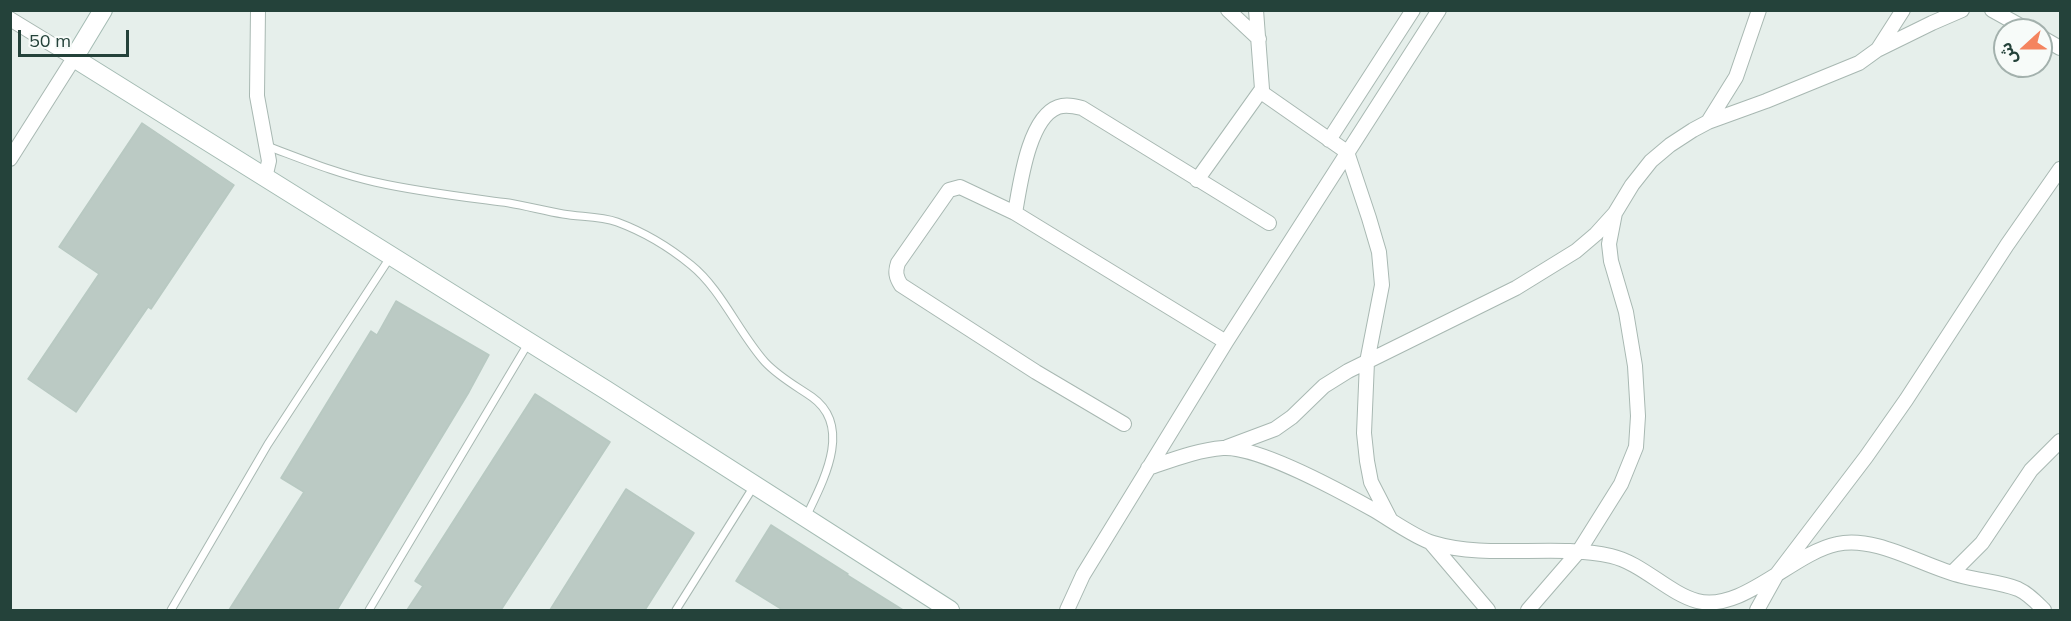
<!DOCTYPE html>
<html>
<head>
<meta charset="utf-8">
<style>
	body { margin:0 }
	#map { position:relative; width:2071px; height:621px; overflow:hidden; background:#e6efeb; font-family:Mulish,"Noto Sans Arabic",sans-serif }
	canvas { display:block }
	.frame { position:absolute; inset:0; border:12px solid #24423a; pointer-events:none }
	.north { position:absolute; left:1993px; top:18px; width:60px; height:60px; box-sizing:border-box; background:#f7fbf9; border:2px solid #a3b1ad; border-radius:50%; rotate:249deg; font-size:16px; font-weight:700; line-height:24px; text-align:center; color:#24423a }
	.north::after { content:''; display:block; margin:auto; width:21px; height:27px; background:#f4845f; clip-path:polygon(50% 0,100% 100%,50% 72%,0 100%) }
	.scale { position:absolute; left:18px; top:30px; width:111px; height:27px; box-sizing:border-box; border:3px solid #24423a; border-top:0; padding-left:8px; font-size:18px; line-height:21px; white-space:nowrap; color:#24423a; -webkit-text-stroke:4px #f7fbf9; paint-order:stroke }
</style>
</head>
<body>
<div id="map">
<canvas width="2071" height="621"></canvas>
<div class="frame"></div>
<div class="north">ش</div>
<div class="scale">50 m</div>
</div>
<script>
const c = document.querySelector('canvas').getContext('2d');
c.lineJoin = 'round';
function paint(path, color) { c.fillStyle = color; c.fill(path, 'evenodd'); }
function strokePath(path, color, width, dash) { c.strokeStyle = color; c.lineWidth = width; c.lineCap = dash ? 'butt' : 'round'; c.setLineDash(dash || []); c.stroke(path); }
const building = new Path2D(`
	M 142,123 L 234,185 L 151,309 L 148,307 L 76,412 L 28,379 L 99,274 L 59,247 Z
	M 396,301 L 489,355 L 469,392 L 337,610 L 229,610 L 304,492 L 281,478 L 371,331 L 377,335 Z
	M 535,394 L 610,442 L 501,610 L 407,610 L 423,586 L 415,581 Z
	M 626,489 L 694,533 L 645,610 L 550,610 Z
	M 771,525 L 848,574 L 847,575 L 903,610 L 783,610 L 736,581 Z`);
const service = new Path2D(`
	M 267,146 C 302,159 338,174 375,182 C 419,192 464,197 509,203 C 527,206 545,211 563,214 C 580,217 600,216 617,222 C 644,232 669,247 691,265 C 721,289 739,333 765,362 C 779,377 796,386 812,397 C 854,427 822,483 806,517
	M 171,610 L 268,444 L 391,256
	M 369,610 L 529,342
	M 676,610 L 754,486`);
const minor = new Path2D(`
	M 258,10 L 257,96 L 269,161 L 265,178
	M 1228,10 L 1259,39
	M 1992,10 L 2028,30
	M 10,19 L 74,58 L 10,159
	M 2041,37 L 2060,48
	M 1878,49 L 1903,10
	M 1261,92 L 1347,152 L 1369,218 L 1379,252 L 1382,285 L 1367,362 L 1364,433 L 1367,461 L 1371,482 L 1390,519
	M 1708,122 L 1736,77 L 1759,10
	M 1329,140 L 1413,10
	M 1197,180 L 1262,89 L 1256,10
	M 1015,213 C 1020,186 1028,118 1058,107 C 1066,104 1074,106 1082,108 L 1269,223
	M 1124,424 L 1036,372 L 901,285 C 896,277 895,272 898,263 L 949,190 L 960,187 L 1015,213 L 1226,342
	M 1227,447 L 1275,429 L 1292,417 L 1324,386 L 1348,371 L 1516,288 L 1576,251 L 1596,234 L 1615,213 L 1632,185 L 1651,161 L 1670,145 L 1693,130 L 1708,122 L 1766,101 L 1859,63 L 1877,50 L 1932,23 L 1962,10
	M 1148,468 C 1172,460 1197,450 1223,448 C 1258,446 1342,492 1374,510 C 1391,520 1416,538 1433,543 C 1488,560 1554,543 1611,556 C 1642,563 1668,593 1697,601 C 1742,613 1793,553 1837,544 C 1876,535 1924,567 1962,576 C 1980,581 2001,582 2018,589 C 2029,594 2036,602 2044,610
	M 1431,543 L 1488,610
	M 1952,573 L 1982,543 L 2031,470 L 2060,441
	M 1067,610 L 1083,575 L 1226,342 L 1439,10
	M 1528,610 L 1579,551 L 1621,484 L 1636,447 L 1638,416 L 1635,366 L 1626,312 L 1611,261 L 1609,244 L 1615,213
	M 1757,610 L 1777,574 L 1866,457 L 1906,400 L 2007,245 L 2060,169`);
const secondary = new Path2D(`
	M 103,10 L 74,58 L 606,390 L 950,610`);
paint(building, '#bbcac4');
strokePath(building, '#b8c9c2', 1.5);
strokePath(service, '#a8b8b2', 9);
strokePath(minor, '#a8b8b2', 16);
strokePath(secondary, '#a4bbb3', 20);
strokePath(service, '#fff', 7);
strokePath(minor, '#fff', 14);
strokePath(secondary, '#fff', 18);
</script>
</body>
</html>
